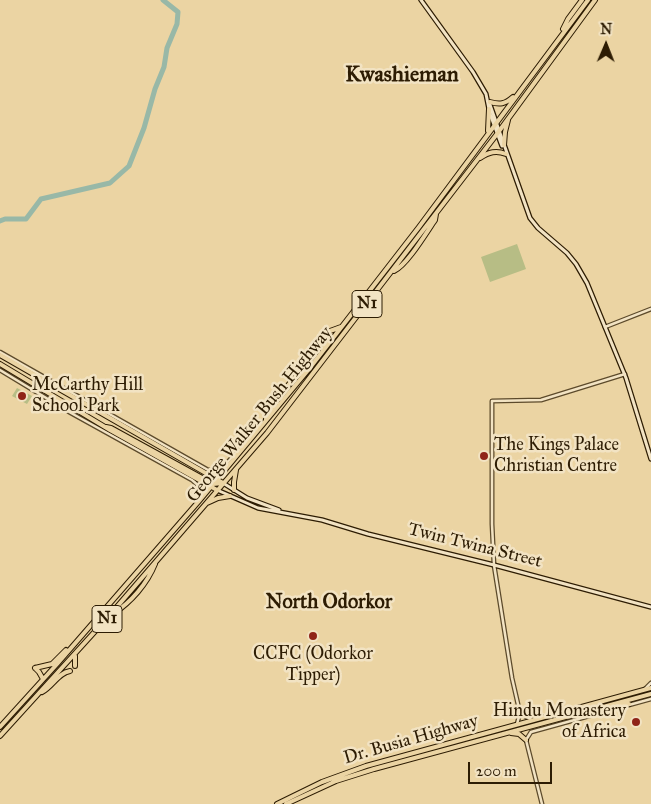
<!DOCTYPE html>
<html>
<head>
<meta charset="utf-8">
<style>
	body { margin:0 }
	#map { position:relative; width:651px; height:804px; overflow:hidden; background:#ebd4a3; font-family:"IM FELL Great Primer",serif }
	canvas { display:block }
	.north { position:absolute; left:581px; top:20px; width:50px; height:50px; -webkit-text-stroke:4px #f2e3c3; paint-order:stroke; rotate:1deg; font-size:14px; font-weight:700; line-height:20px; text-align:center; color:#2d1c03 }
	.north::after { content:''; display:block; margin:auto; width:18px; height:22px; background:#2d1c03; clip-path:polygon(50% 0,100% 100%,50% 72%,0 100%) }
	.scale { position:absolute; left:468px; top:762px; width:84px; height:22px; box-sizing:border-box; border:2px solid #2d1c03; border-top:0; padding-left:6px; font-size:15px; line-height:18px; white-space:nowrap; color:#2d1c03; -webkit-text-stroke:4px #f2e3c3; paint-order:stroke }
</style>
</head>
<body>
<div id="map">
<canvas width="651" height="804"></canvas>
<div class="north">N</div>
<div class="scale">200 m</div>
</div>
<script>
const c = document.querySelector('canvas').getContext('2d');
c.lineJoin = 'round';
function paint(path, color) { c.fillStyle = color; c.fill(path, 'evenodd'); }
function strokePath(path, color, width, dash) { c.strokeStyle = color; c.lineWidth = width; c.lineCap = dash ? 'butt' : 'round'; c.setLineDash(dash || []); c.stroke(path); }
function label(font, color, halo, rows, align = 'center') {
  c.font = font + ' "IM FELL Great Primer",serif'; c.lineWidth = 5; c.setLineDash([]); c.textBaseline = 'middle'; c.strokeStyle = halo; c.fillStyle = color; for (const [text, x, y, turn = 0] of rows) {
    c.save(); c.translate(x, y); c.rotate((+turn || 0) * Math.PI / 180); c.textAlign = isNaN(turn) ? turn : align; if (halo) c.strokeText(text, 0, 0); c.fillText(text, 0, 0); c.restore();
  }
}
const green = new Path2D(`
	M 517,244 L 526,269 L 490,282 L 481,257 Z
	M 17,388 L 32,396 L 27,404 L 12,396 Z`);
const river = new Path2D(`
	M 0,221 L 5,219 L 26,219 L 41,199 L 110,183 L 129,166 L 144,128 L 155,89 L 164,67 L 167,48 L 177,24 L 178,12 L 163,0`);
const tertiary = new Path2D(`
	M 605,327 L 651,309
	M 0,352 L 208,470 L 220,470 L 244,445
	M 0,370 L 71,413 L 192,480 C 199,485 201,490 200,499
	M 645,689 L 651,683
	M 520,713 L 532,720
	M 517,724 L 520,713 L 512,678 L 494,565 L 492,524 L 492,401 L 541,400 L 625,374
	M 542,804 L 526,740 L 531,732 L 651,699`);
const secondary = new Path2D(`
	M 421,0 L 473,72 L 486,94 L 490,114 L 502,146
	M 489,102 L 530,218 L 538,228 L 567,253 L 576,264 L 587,283 L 626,378 L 651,459
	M 223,483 L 247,498 L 279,510
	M 217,490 L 258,508 L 322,520 L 368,534 L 494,565 L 651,607`);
const primary = new Path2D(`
	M 0,355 L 223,483
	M 0,364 L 110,430 L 217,490`);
const trunk = new Path2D(`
	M 563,29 L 568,19 L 582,0
	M 490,102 C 500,105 505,104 513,97
	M 488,131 L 489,109
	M 504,145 L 505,132 L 508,120
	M 480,158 C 489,152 496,150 506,154
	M 394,271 C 407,265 426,233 435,220 L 436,214
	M 330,331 L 341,327
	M 324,349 L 325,337
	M 266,419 C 273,404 291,376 307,370
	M 106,427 L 111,428 L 213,484 L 223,483
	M 208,481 L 212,480 L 212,476
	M 234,490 L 234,482 L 236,470
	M 207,503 L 218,498 L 230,496
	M 113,614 C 131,602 147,584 155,564
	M 75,666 L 75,656
	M 35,668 L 52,664 L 66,650
	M 35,668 L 39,672 L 43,679
	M 42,692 C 53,686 58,673 70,671
	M 617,704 L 629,704
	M 0,727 L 58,663 L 199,501 L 309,369 L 419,227 L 588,0
	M 511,733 L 519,734 L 526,740
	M 0,736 L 109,616 L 267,433 L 497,134 L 595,0
	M 277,804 L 322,782 L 366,766 L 651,688
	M 286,804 L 336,781 L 374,769 L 651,694`);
const markers = [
	[22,396,5,"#8f2418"],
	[484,456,5,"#8f2418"],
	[313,636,5,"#8f2418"],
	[636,722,5,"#8f2418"]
];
const shields = [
	[367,304,30],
	[107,619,30]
];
const shieldNames = [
	["N1",367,304],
	["N1",107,619]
];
const poiNames = [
	["McCarthy Hill",32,386],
	["School Park",32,407],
	["The Kings Palace",494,446],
	["Christian Centre",494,467],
	["CCFC (Odorkor",313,655,"center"],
	["Tipper)",313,676,"center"],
	["Hindu Monastery",626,712,"right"],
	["of Africa",626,733,"right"]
];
const streetNames = [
	["George Walker Bush Highway",260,415,-51],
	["Twin Twina Street",475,546,14],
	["Dr. Busia Highway",411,740,-16]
];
const quarterNames = [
	["North Odorkor",329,603]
];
const districtNames = [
	["Kwashieman",402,76]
];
paint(green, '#b7bd85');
strokePath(river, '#98b8a7', 5);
strokePath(tertiary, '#5c4a2b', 5);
strokePath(secondary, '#2d1c03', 5.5);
strokePath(primary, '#2d1c03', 6);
strokePath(trunk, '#2d1c03', 6);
strokePath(tertiary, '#f2e3c3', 2.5);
strokePath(secondary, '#f2e3c3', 3);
strokePath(primary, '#ebd4a3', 4);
strokePath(trunk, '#ebd4a3', 4);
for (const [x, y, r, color] of markers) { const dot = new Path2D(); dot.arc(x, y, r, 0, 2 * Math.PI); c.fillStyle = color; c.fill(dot); strokePath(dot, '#f2e3c3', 2); }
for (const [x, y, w] of shields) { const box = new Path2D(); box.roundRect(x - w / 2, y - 13.5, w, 27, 4); c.fillStyle = '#f2e3c3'; c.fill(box); strokePath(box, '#2d1c03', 1); }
label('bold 16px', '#2d1c03', null, shieldNames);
label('18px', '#2d1c03', '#f2e3c3', poiNames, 'left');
label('18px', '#2d1c03', '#f2e3c3', streetNames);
label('bold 20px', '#2d1c03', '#f2e3c3', quarterNames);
label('bold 22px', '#2d1c03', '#f2e3c3', districtNames);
</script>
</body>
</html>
